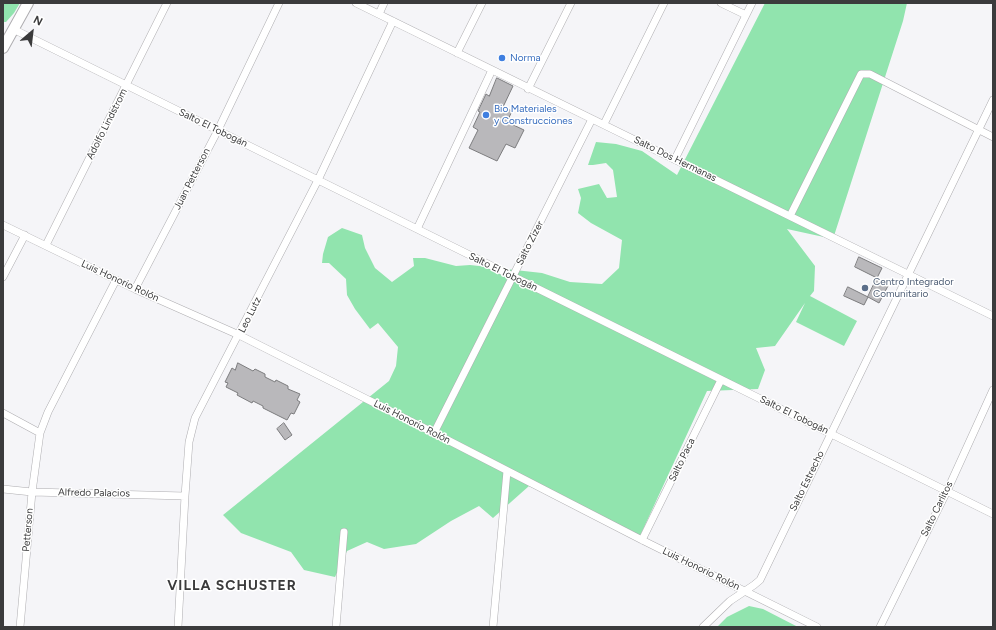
<!DOCTYPE html>
<html>
<head>
<meta charset="utf-8">
<style>
	body { margin:0 }
	#map { position:relative; width:996px; height:630px; overflow:hidden; background:#f5f5f8; font-family:Figtree,sans-serif }
	canvas { display:block }
	.frame { position:absolute; inset:0; border:4px solid #3b3b3c; pointer-events:none }
	.north { position:absolute; left:12px; top:12px; width:40px; height:40px; -webkit-text-stroke:3px #fff; paint-order:stroke; rotate:28deg; font-size:11px; font-weight:700; line-height:16px; text-align:center; color:#3b3b3c }
	.north::after { content:''; display:block; margin:auto; width:14px; height:18px; background:#3b3b3c; clip-path:polygon(50% 0,100% 100%,50% 72%,0 100%) }
</style>
</head>
<body>
<div id="map">
<canvas width="996" height="630"></canvas>
<div class="frame"></div>
<div class="north">N</div>
</div>
<script>
const c = document.querySelector('canvas').getContext('2d');
c.lineJoin = 'round';
function paint(path, color) { c.fillStyle = color; c.fill(path, 'evenodd'); }
function strokePath(path, color, width, dash) { c.strokeStyle = color; c.lineWidth = width; c.lineCap = dash ? 'butt' : 'round'; c.setLineDash(dash || []); c.stroke(path); }
function label(font, color, halo, rows, align = 'center') {
  c.font = font + ' Figtree,sans-serif'; c.lineWidth = 3; c.setLineDash([]); c.textBaseline = 'middle'; c.strokeStyle = halo; c.fillStyle = color; for (const [text, x, y, turn = 0] of rows) {
    c.save(); c.translate(x, y); c.rotate((+turn || 0) * Math.PI / 180); c.textAlign = isNaN(turn) ? turn : align; if (halo) c.strokeText(text, 0, 0); c.fillText(text, 0, 0); c.restore();
  }
}
const green = new Path2D(`
	M 3,3 L 20,3 L 14,13 L 6,22 L 3,22 Z
	M 765,3 L 907,3 L 903,21 L 833,239 L 787,229 L 815,266 L 814,291 L 810,296 L 857,321 L 844,346 L 796,322 L 805,303 L 775,346 L 756,348 L 765,370 L 758,389 L 707,391 L 639,538 L 529,486 L 493,518 L 479,506 L 451,521 L 416,544 L 384,549 L 367,542 L 347,551 L 335,577 L 304,570 L 291,552 L 241,533 L 223,515 L 389,381 L 396,366 L 398,347 L 378,323 L 370,329 L 355,309 L 347,295 L 346,279 L 329,263 L 322,263 L 323,254 L 328,237 L 342,228 L 362,235 L 365,248 L 375,268 L 392,282 L 414,266 L 413,258 L 425,258 L 456,266 L 470,265 L 542,273 L 570,282 L 602,284 L 619,268 L 622,240 L 591,223 L 578,213 L 581,198 L 578,189 L 599,184 L 607,198 L 617,197 L 613,170 L 606,163 L 593,165 L 588,165 L 596,142 L 616,144 L 642,151 L 677,175 Z
	M 749,606 L 763,609 L 798,627 L 717,627 L 727,617 Z`);
const building = new Path2D(`
	M 497,78 L 513,86 L 503,107 L 512,111 L 507,122 L 524,130 L 515,148 L 506,144 L 497,161 L 469,148 L 478,130 L 473,127 L 480,112 L 478,111 L 486,94 L 489,96 Z
	M 859,257 L 882,268 L 877,278 L 855,267 Z
	M 877,278 L 889,284 L 879,303 L 868,297 Z
	M 848,287 L 868,297 L 864,305 L 844,296 Z
	M 238,363 L 253,371 L 255,369 L 265,374 L 265,377 L 275,382 L 276,380 L 288,386 L 288,389 L 300,394 L 297,400 L 300,402 L 294,414 L 291,413 L 287,420 L 263,408 L 263,406 L 253,401 L 252,403 L 237,395 L 238,393 L 226,387 L 228,383 L 225,382 L 232,368 L 235,370 Z
	M 284,423 L 292,435 L 285,440 L 277,429 Z`);
const street = new Path2D(`
	M 356,3 L 993,316
	M 721,3 L 746,15
	M 379,14 L 384,3
	M 13,29 L 993,514
	M 457,53 L 482,3
	M 528,89 L 571,3
	M 604,124 L 664,3
	M 675,159 L 752,3
	M 790,216 L 861,74 L 870,74 L 993,137
	M 3,225 L 135,289 L 239,335 L 434,433 L 642,540 L 817,627
	M 417,229 L 492,70
	M 46,245 L 167,3
	M 3,277 L 25,235
	M 135,289 L 218,130 L 279,3
	M 3,413 L 40,433
	M 434,433 L 592,119
	M 3,489 L 32,492 L 185,496
	M 642,540 L 721,380
	M 20,627 L 32,492 L 40,433 L 48,412 L 116,280
	M 178,627 L 185,496 L 189,442 L 195,418 L 318,180 L 393,21
	M 336,627 L 344,532
	M 493,627 L 507,471
	M 703,627 L 730,601 L 754,585 L 760,580 L 993,100
	M 880,627 L 947,491 L 993,390`);
const secondary = new Path2D(`
	M 3,48 L 28,3`);
const markers = [
	[502,58,4,"#3f7fe0"],
	[486,115,4,"#3f7fe0"],
	[865,288,4,"#5c6f8a"]
];
const shopNames = [
	["Norma",510,58],
	["Bio Materiales",494,109],
	["y Construcciones",494,121]
];
const streetNames = [
	["Adolfo Lindstrom",107,124,-63],
	["Salto El Tobogán",213,128,26],
	["Salto Dos Hermanas",675,159,26],
	["Juan Petterson",192,179,-63],
	["Salto Zizer",530,243,-63],
	["Salto El Tobogán",503,272,26],
	["Luis Honorio Rolón",120,281,25],
	["Leo Lutz",250,315,-63],
	["Salto El Tobogán",794,415,26],
	["Luis Honorio Rolón",412,422,27],
	["Salto Paca",682,460,-64],
	["Salto Estrecho",807,481,-64],
	["Alfredo Palacios",94,493,1],
	["Salto Carlitos",937,509,-64],
	["Petterson",28,530,-85],
	["Luis Honorio Rolón",701,569,26]
];
const serviceNames = [
	["Centro Integrador",873,282],
	["Comunitario",873,294]
];
const districtNames = [
	["VILLA SCHUSTER",232,586]
];
paint(green, '#91e4ae');
paint(building, '#b9b8bb');
strokePath(building, '#7c7c7e', 1);
strokePath(street, '#aeadb0', 8);
strokePath(secondary, '#aeadb0', 12);
strokePath(street, '#fff', 7);
strokePath(secondary, '#fff', 10);
for (const [x, y, r, color] of markers) { const dot = new Path2D(); dot.arc(x, y, r, 0, 2 * Math.PI); c.fillStyle = color; c.fill(dot); strokePath(dot, '#fff', 1.5); }
label('10px', '#366cbe', '#fff', shopNames, 'left');
label('10px', '#3b3b3c', '#fff', streetNames);
label('10px', '#4e5e75', '#fff', serviceNames, 'left');
c.letterSpacing = '1px';
label('bold 14px', '#3b3b3c', '#fff', districtNames);
c.letterSpacing = '0px';
</script>
</body>
</html>
